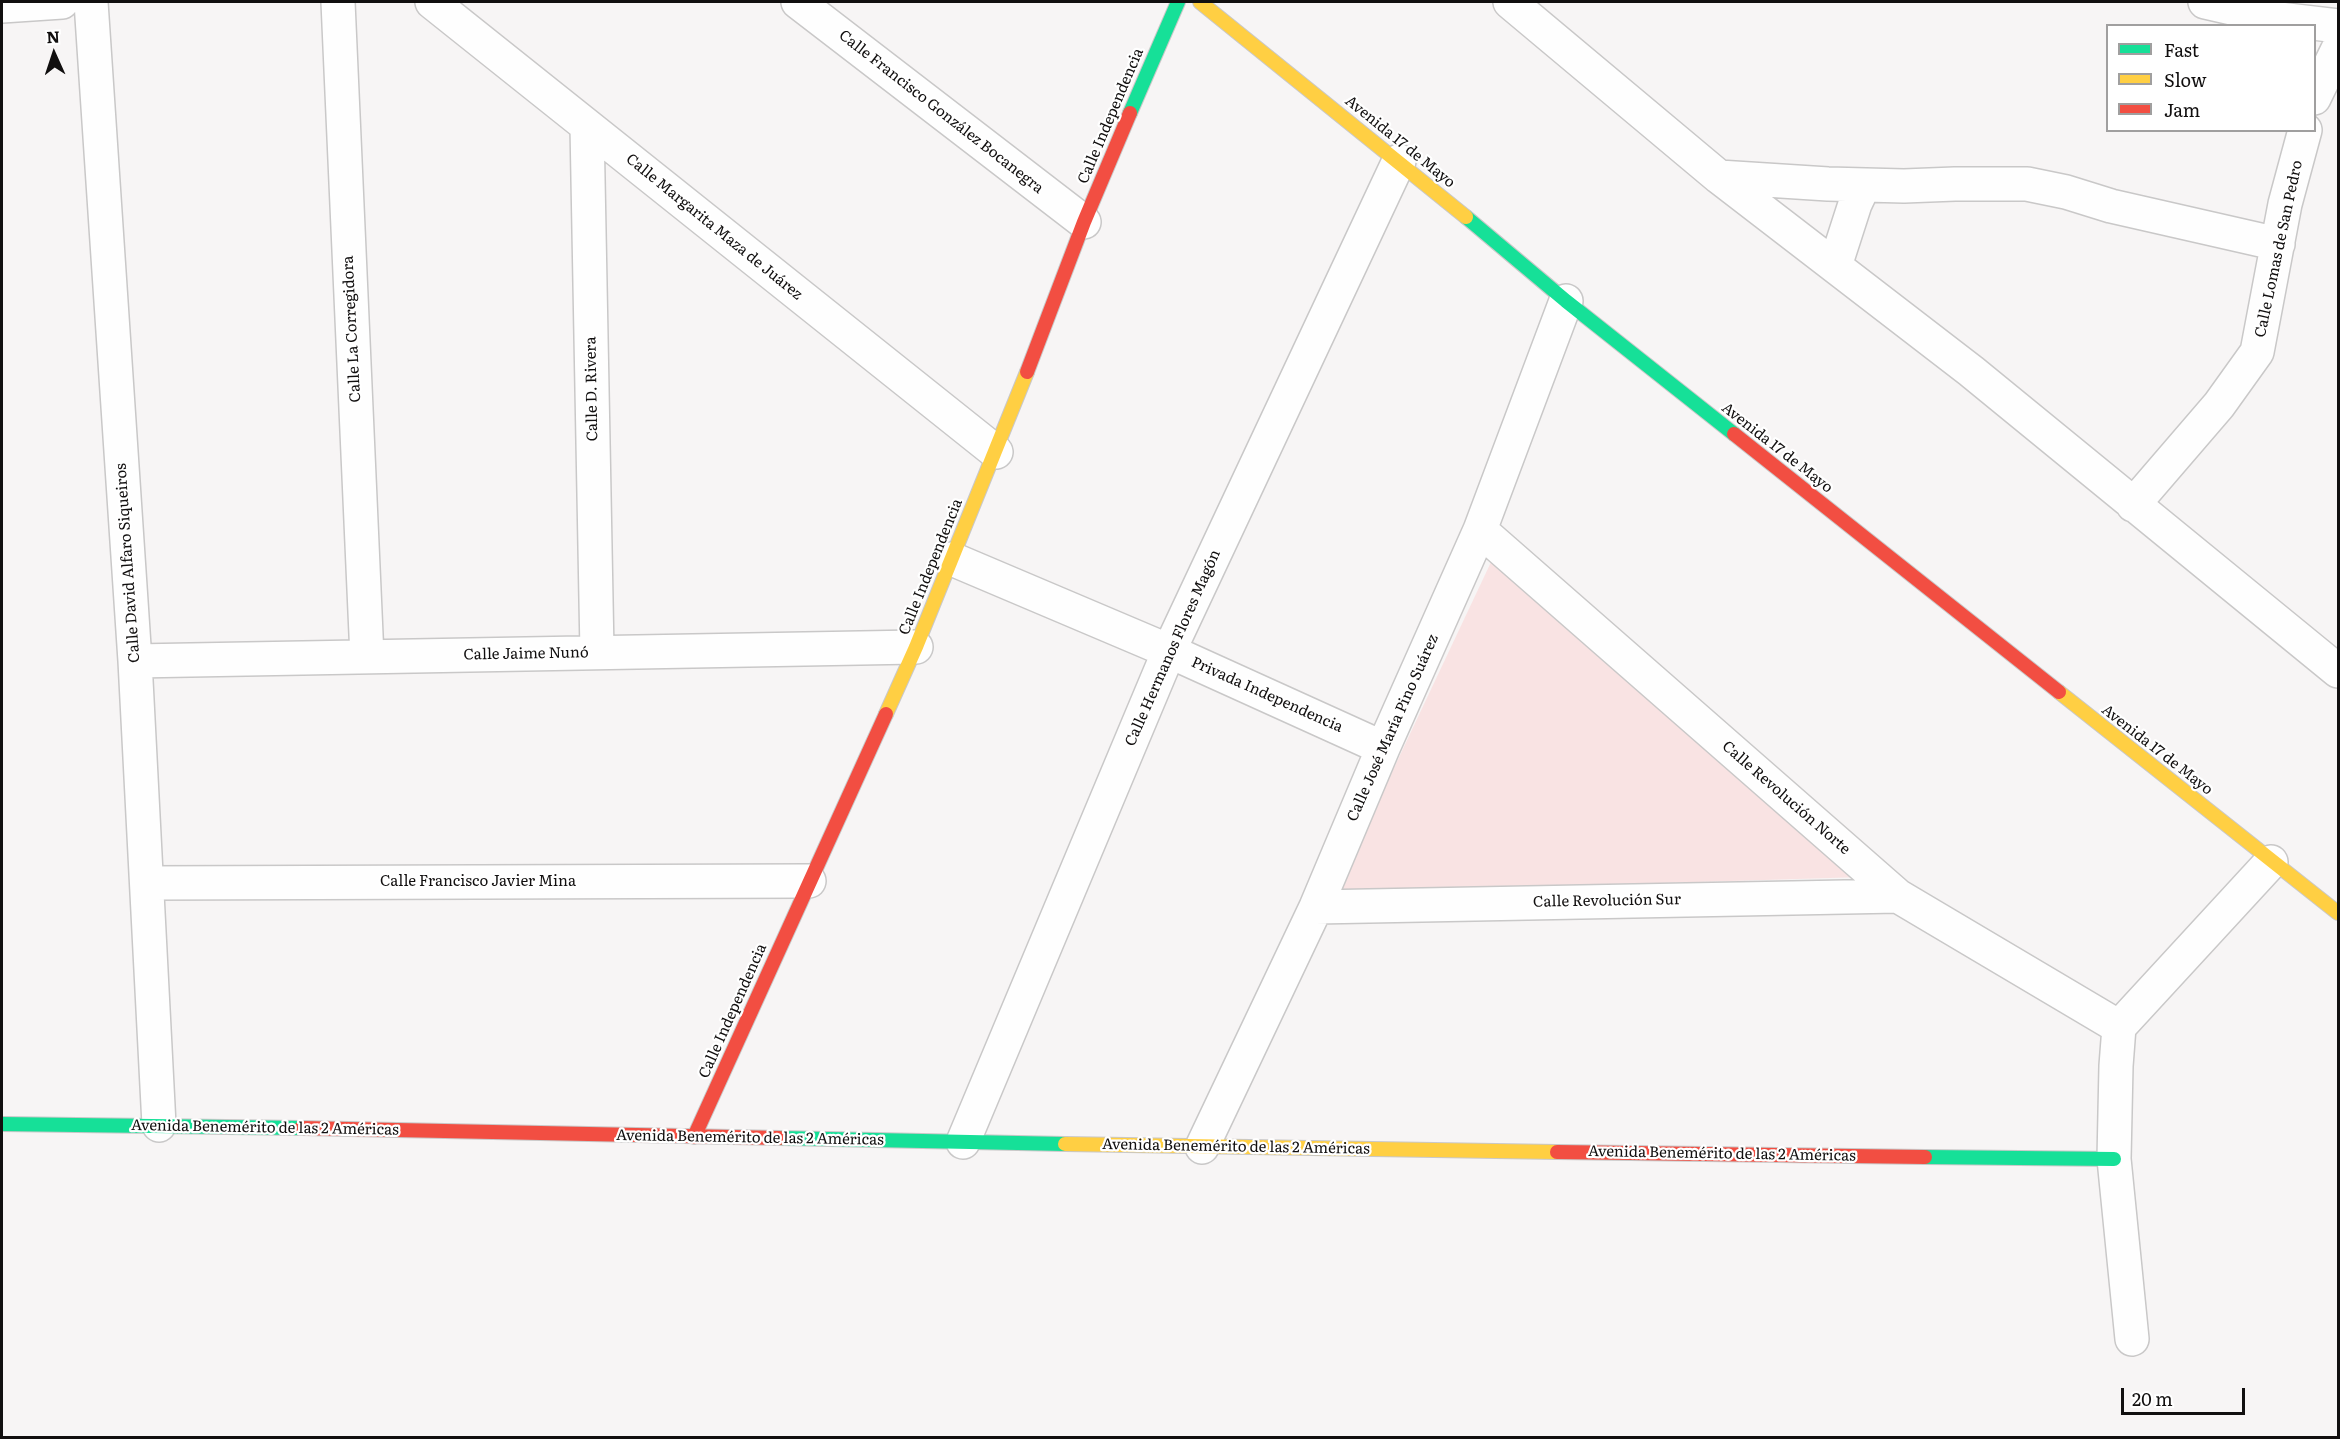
<!DOCTYPE html>
<html>
<head>
<meta charset="utf-8">
<style>
	body { margin:0 }
	#map { position:relative; width:2340px; height:1439px; overflow:hidden; background:#f7f5f5; font-family:Literata,serif }
	canvas { display:block }
	.frame { position:absolute; inset:0; border:3px solid #110f0f; pointer-events:none }
	.legend { position:absolute; left:2106px; top:24px; width:210px; height:108px; box-sizing:border-box; background:#fff; border:2px solid #a09f9f; margin:0; padding:8px 10px; list-style:none; font-size:18px; color:#110f0f }
	.legend li { display:flex; align-items:center; gap:12px; height:30px }
	.legend b { width:30px; border:2px solid #a09f9f }
	.north { position:absolute; left:24px; top:24px; width:60px; height:60px; -webkit-text-stroke:4px #fff; paint-order:stroke; rotate:357deg; font-size:16px; font-weight:700; line-height:24px; text-align:center; color:#110f0f }
	.north::after { content:''; display:block; margin:auto; width:21px; height:27px; background:#110f0f; clip-path:polygon(50% 0,100% 100%,50% 72%,0 100%) }
	.scale { position:absolute; left:2121px; top:1388px; width:124px; height:27px; box-sizing:border-box; border:3px solid #110f0f; border-top:0; padding-left:8px; font-size:18px; line-height:21px; white-space:nowrap; color:#110f0f; -webkit-text-stroke:4px #fff; paint-order:stroke }
</style>
</head>
<body>
<div id="map">
<canvas width="2340" height="1439"></canvas>
<div class="frame"></div>
<ul class="legend">
<li><b style="height:8px;background:#16e098"></b>Fast</li>
<li><b style="height:8px;background:#ffcf43"></b>Slow</li>
<li><b style="height:8px;background:#f24e42"></b>Jam</li>
</ul>
<div class="north">N</div>
<div class="scale">20 m</div>
</div>
<script>
const c = document.querySelector('canvas').getContext('2d');
c.lineJoin = 'round';
function paint(path, color) { c.fillStyle = color; c.fill(path, 'evenodd'); }
function strokePath(path, color, width, dash) { c.strokeStyle = color; c.lineWidth = width; c.lineCap = dash ? 'butt' : 'round'; c.setLineDash(dash || []); c.stroke(path); }
function label(font, color, halo, rows, align = 'center') {
  c.font = font + ' Literata,serif'; c.lineWidth = 4.5; c.setLineDash([]); c.textBaseline = 'middle'; c.strokeStyle = halo; c.fillStyle = color; for (const [text, x, y, turn = 0] of rows) {
    c.save(); c.translate(x, y); c.rotate((+turn || 0) * Math.PI / 180); c.textAlign = isNaN(turn) ? turn : align; if (halo) c.strokeText(text, 0, 0); c.fillText(text, 0, 0); c.restore();
  }
}
const green = new Path2D(`
	M 1492,560 L 1863,877 L 1335,893 Z`);
const street = new Path2D(`
	M 91,2 L 135,661 L 159,1125
	M 338,2 L 367,657
	M 432,2 L 996,452
	M 798,2 L 1084,222
	M 1510,2 L 1719,177 L 1971,371 L 2338,671
	M 2205,2 L 2279,19 L 2338,26
	M 2,6 L 62,2
	M 2314,98 L 2338,49
	M 587,126 L 597,652
	M 1719,177 L 1828,184 L 1904,186 L 1955,184 L 2027,184 L 2066,192 L 2111,206 L 2278,244
	M 1835,266 L 1855,204 L 1864,185
	M 2133,505 L 2219,405 L 2257,352 L 2285,204 L 2305,130
	M 1480,530 L 1898,896 L 2119,1027
	M 952,559 L 1169,651 L 1383,748
	M 135,661 L 916,647
	M 147,883 L 809,881
	M 1316,907 L 1898,896
	M 963,1142 L 1169,651 L 1399,161
	M 1202,1147 L 1316,907 L 1383,748 L 1480,530 L 1566,301
	M 2132,1339 L 2114,1159 L 2116,1066 L 2119,1027 L 2271,862`);
const fast = new Path2D(`
	M 1130,113 L 1178,2
	M 1466,217 L 1566,301 L 1734,434
	M 2,1124 L 301,1128
	M 780,1138 L 1065,1144
	M 1925,1157 L 2114,1159`);
const slow = new Path2D(`
	M 1200,2 L 1466,217
	M 2059,692 L 2338,913
	M 886,714 L 916,647 L 1027,372
	M 1065,1144 L 1557,1152`);
const jam = new Path2D(`
	M 1027,372 L 1084,222 L 1130,113
	M 1734,434 L 2059,692
	M 301,1128 L 780,1138
	M 694,1137 L 886,714
	M 1557,1152 L 1925,1157`);
const streetNames = [
	["Calle Francisco González Bocanegra",941,112,38],
	["Calle Independencia",1111,116,-67],
	["Avenida 17 de Mayo",1400,142,39],
	["Calle Margarita Maza de Juárez",714,227,39],
	["Calle Lomas de San Pedro",2279,249,-78],
	["Calle La Corregidora",352,329,-93],
	["Calle D. Rivera",592,389,-91],
	["Avenida 17 de Mayo",1777,448,38],
	["Calle David Alfaro Siqueiros",128,563,-94],
	["Calle Independencia",931,567,-68],
	["Calle Hermanos Flores Magón",1173,648,-66],
	["Calle Jaime Nunó",526,654,-1],
	["Privada Independencia",1267,695,24],
	["Calle José María Pino Suárez",1393,728,-66],
	["Avenida 17 de Mayo",2157,750,38],
	["Calle Revolución Norte",1786,798,41],
	["Calle Francisco Javier Mina",478,882],
	["Calle Revolución Sur",1607,901,-1],
	["Calle Independencia",733,1011,-66],
	["Avenida Benemérito de las 2 Américas",265,1128,1],
	["Avenida Benemérito de las 2 Américas",750,1138,1],
	["Avenida Benemérito de las 2 Américas",1236,1147,1],
	["Avenida Benemérito de las 2 Américas",1722,1154,1]
];
paint(green, '#f9e3e3');
strokePath(street, '#c9c8c8', 36);
strokePath(fast, '#c9c8c8', 16);
strokePath(slow, '#c9c8c8', 16);
strokePath(jam, '#c9c8c8', 16);
strokePath(street, '#fefefe', 33);
strokePath(fast, '#16e098', 14);
strokePath(slow, '#ffcf43', 14);
strokePath(jam, '#f24e42', 14);
label('15px', '#110f0f', '#fff', streetNames);
</script>
</body>
</html>
